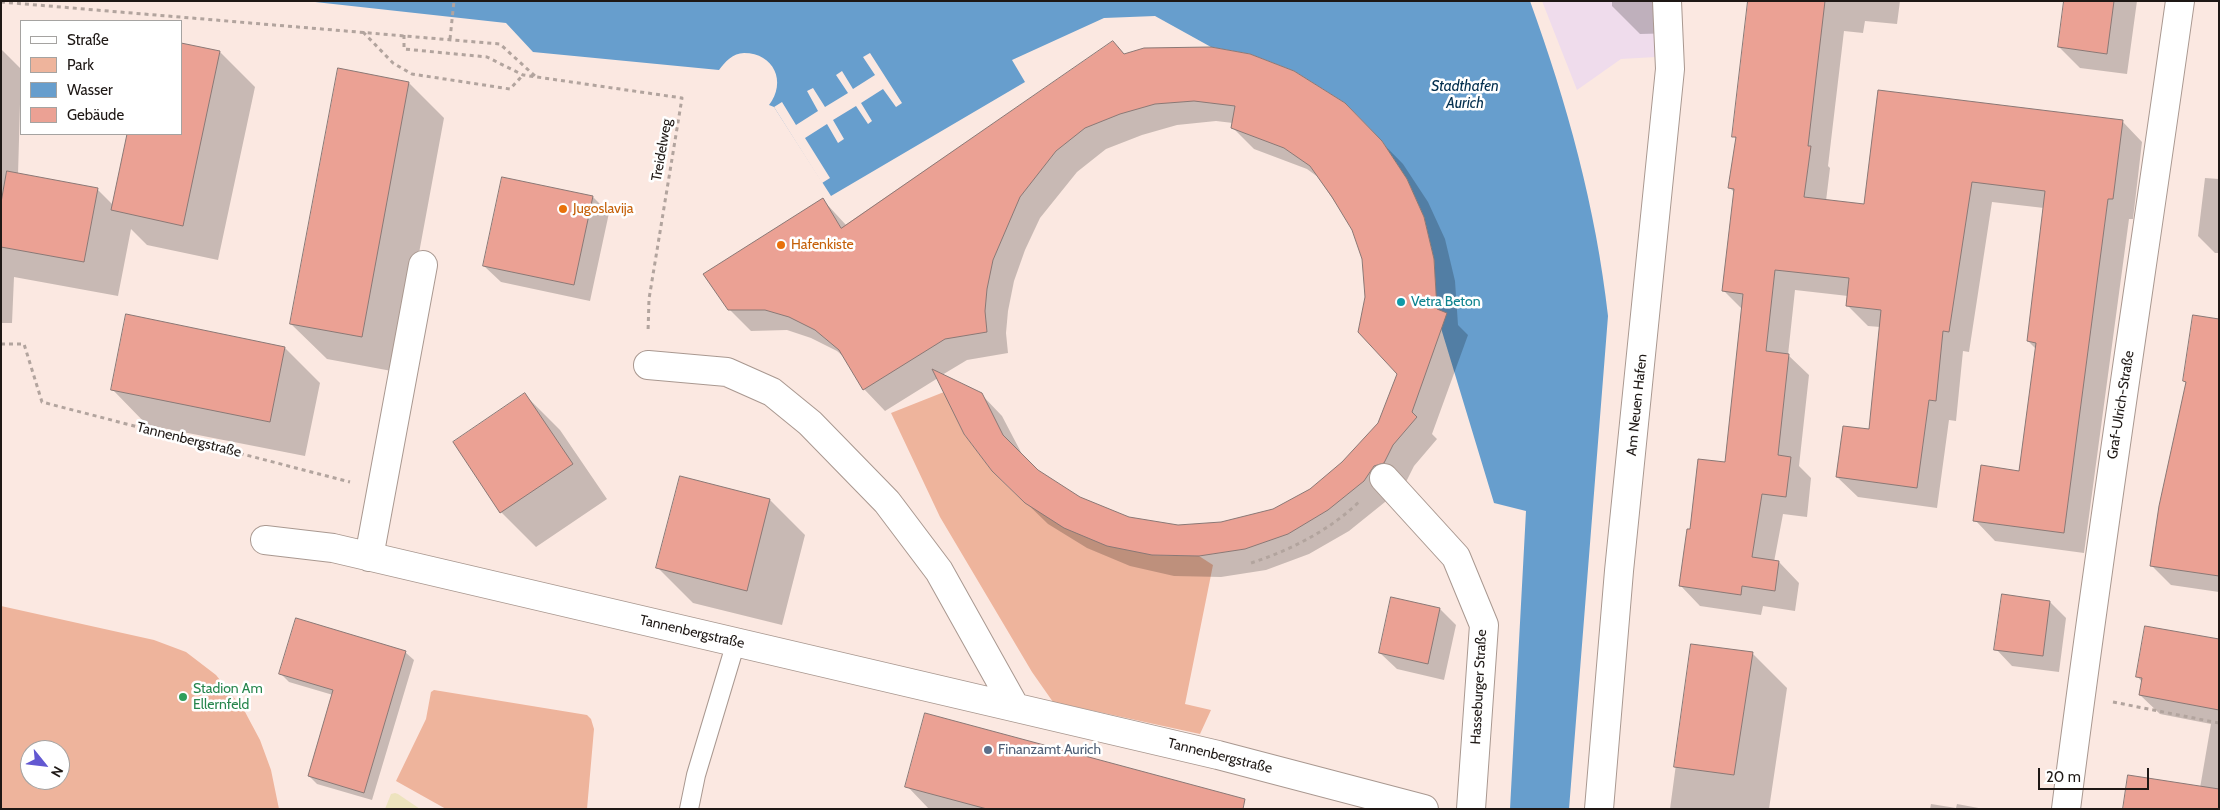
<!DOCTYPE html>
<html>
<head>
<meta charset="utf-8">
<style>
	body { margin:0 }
	#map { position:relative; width:2220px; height:810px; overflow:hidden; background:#fbe8e1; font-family:Cabin,sans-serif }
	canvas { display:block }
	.frame { position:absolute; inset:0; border:2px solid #1e1815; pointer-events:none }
	.legend { position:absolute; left:20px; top:20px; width:162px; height:115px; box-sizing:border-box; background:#fff; border:1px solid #a5a3a1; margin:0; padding:6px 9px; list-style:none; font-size:15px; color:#1e1815 }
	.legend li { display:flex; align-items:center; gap:10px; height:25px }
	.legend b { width:25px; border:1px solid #a5a3a1 }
	.north { position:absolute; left:20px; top:740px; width:50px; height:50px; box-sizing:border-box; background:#fff; border:1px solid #a5a3a1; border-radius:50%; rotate:119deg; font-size:14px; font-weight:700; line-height:20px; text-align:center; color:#1e1815 }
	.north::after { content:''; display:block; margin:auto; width:18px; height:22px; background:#6258d1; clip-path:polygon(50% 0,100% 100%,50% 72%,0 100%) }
	.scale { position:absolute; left:2038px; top:768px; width:111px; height:22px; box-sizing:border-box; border:2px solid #1e1815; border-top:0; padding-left:6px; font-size:15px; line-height:18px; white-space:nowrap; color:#1e1815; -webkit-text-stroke:4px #fff; paint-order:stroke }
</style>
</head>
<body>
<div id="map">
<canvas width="2220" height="810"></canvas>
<div class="frame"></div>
<ul class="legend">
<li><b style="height:6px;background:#fff"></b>Straße</li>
<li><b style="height:14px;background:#eeb49c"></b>Park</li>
<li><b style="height:14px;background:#679ecd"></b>Wasser</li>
<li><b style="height:14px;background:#eba194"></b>Gebäude</li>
</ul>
<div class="north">N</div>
<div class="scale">20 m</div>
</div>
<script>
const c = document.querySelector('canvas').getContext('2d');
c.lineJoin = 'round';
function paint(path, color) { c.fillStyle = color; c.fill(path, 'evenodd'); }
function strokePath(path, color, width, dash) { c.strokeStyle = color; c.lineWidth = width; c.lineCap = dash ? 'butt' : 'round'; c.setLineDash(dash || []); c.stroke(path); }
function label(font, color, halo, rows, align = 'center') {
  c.font = font + ' Cabin,sans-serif'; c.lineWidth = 5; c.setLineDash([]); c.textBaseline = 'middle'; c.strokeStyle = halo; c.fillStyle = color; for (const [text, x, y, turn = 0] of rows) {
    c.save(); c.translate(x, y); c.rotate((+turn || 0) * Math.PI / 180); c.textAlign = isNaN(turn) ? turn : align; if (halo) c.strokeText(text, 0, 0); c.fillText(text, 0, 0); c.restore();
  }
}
const commercial = new Path2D(`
	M 1542,1 L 1656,1 L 1656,57 L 1621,59 L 1577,90 Z`);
const green = new Path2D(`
	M 944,392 L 964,434 L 992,471 L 1025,503 L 1152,555 L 1199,556 L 1213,565 L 1185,704 L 1211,710 L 1200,734 L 1053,702 L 1032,672 L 940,517 L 891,413 Z
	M 1,606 L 154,640 L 186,652 L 216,675 L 244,710 L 260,740 L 271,770 L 279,809 L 1,809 ZM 30,750 L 60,750 L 60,780 L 30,780 Z
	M 434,690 L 587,715 L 591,719 L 594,729 L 587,809 L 446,809 L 396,781 L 426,719 L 431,692 Z`);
const sand = new Path2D(`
	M 395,793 L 398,794 L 420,809 L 385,809 L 391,794 Z`);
const water = new Path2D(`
	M 306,1 L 1530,1 C 1567,103 1596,208 1608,316 L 1569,809 L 1510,809 L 1526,511 L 1494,503 L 1437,315 L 1434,259 L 1424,217 L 1407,179 L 1382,141 L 1345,103 L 1294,71 L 1250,54 L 1211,47 L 1155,16 L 1104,18 L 1012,60 L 1025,82 L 831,196 L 774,107 L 769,105 C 787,82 774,53 744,53 C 733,53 725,62 719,70 L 533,52 L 506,23 Z`);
const pier = new Path2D(`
	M 870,53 L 902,103 L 896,107 L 883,89 L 861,103 L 872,121 L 868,124 L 856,106 L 833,120 L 844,139 L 838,143 L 827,124 L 805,138 L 830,178 L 822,183 L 774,107 L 782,102 L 796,125 L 818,111 L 807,91 L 813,88 L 825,107 L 848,93 L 836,75 L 842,71 L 853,89 L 875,75 L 863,57 Z`);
const shadow = new Path2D(`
	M 1612,1 L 1677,1 L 1678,33 L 1640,34 L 1612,6 Z
	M 1760,1 L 1900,1 L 1897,24 L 1865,21 L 1863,33 L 1844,31 L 1828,166 L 1830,168 L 1826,201 L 1865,205 L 2122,121 L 2142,142 L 2133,219 L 2129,219 L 2084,553 L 1995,541 L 1975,520 L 2020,472 L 2036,349 L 2028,341 L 2044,208 L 1992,202 L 1969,352 L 1963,351 L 1956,421 L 1949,420 L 1937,508 L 1858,497 L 1837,477 L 1870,431 L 1880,327 L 1868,326 L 1847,305 L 1848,296 L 1795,290 L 1788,355 L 1809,375 L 1799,466 L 1811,478 L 1807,517 L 1783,514 L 1774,562 L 1779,562 L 1799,583 L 1795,611 L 1763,606 L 1761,615 L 1700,606 L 1680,585 L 1691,531 L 1726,464 L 1743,310 L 1724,291 L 1735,193 L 1730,188 L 1737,139 L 1734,137 Z
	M 2066,1 L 2137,1 L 2127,74 L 2080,68 L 2059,47 Z
	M 1113,42 L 1125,55 L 1344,104 L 1403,164 L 1428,202 L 1445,239 L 1455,281 L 1458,325 L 1468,335 L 1432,434 L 1437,439 L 1414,466 L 1405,484 L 1395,487 L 1385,502 L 1349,531 L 1309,554 L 1266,570 L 1221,577 L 1174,576 L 1130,566 L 1087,548 L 1048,524 L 1015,492 L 938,378 L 885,411 L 864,389 L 844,357 L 837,351 L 811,338 L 787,330 L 751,331 L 729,309 L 823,200 L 846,225 ZM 1216,121 L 1233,123 L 1232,127 L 1254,149 L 1307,169 L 1318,177 L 1353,229 L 1363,259 L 1367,297 L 1398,373 L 1379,424 L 1343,463 L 1311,490 L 1273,510 L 1221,523 L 1178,526 L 1129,519 L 1079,498 L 1039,472 L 1024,458 L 1002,416 L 981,394 L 942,375 L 967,360 L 1008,353 L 1006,333 L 1008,311 L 1014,281 L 1025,250 L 1040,218 L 1077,172 L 1106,149 L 1142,135 L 1177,125 Z
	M 1,49 L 21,69 L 18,175 L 97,189 L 113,205 L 128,134 L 181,134 L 220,52 L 255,87 L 218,260 L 147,245 L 131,229 L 118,296 L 14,277 L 12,323 L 1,323 Z
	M 339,70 L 409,83 L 444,118 L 397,372 L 327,359 L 291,324 Z
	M 503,178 L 593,197 L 609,213 L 590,301 L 501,282 L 484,266 Z
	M 2205,178 L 2219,179 L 2219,253 L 2215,253 L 2198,236 Z
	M 2219,321 L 2219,592 L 2171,585 L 2151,565 L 2187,383 L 2184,381 Z
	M 285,348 L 320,383 L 305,456 L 147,425 L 112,389 Z
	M 525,395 L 560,430 L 607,499 L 536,547 L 501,512 L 454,443 Z
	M 770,500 L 805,535 L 782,625 L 693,603 L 658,568 Z
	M 2050,602 L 2066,618 L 2059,672 L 2012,666 L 1996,649 Z
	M 1440,609 L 1456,625 L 1444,680 L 1397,669 L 1380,653 Z
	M 2219,641 L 2219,809 L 2200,788 L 2211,724 L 2160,714 L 2140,695 L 2142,682 L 2137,676 Z
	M 1692,645 L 1752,653 L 1787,688 L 1769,809 L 1670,809 Z
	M 405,652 L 414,660 L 372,800 L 317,784 L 309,776 L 333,695 L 289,682 L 281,674 Z
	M 907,786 L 1242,809 L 929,809 Z
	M 1931,804 L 1956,808 L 1957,804 L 1984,809 L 1930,809 Z`);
const building = new Path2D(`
	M 1748,1 L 1825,1 L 1808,146 L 1811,146 L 1804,197 L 1864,204 L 1878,90 L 2123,120 L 2113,199 L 2108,199 L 2064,533 L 1973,521 L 1981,465 L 2019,471 L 2036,343 L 2027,341 L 2045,191 L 1972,182 L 1949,332 L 1943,331 L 1936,401 L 1929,400 L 1917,488 L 1836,477 L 1843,426 L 1869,429 L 1881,310 L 1846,306 L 1849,278 L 1775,270 L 1766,351 L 1789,354 L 1778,455 L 1791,457 L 1786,497 L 1762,494 L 1752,557 L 1779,561 L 1775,591 L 1742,586 L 1741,595 L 1679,586 L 1687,529 L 1690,529 L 1698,459 L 1725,462 L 1743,294 L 1722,291 L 1734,189 L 1728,188 L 1736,137 L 1732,137 Z
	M 2064,1 L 2114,1 L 2107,54 L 2058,47 Z
	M 1113,41 L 1124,54 L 1144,48 L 1211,47 L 1250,54 L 1294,71 L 1345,103 L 1382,141 L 1407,179 L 1424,217 L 1434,259 L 1437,309 L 1447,313 L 1412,412 L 1417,417 L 1393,445 L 1384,463 L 1374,466 L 1364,481 L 1328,510 L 1288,534 L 1245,549 L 1199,556 L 1152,555 L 1107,546 L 1064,528 L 1025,503 L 992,471 L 964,434 L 932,369 L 982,393 L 1003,435 L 1038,470 L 1080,497 L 1129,517 L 1178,525 L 1221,522 L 1273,509 L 1310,489 L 1342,462 L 1378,423 L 1397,374 L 1358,332 L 1365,297 L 1362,259 L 1352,230 L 1332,197 L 1310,166 L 1284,148 L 1231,128 L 1235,106 L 1194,101 L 1155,104 L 1120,114 L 1085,128 L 1056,151 L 1020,197 L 993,260 L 987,289 L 985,311 L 987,332 L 945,339 L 863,390 L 839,350 L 815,330 L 789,317 L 765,310 L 728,310 L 703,274 L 823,198 L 841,228 Z
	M 181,43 L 220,51 L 183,226 L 111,210 L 127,134 L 181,134 Z
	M 338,68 L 409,82 L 362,337 L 290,324 Z
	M 7,171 L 98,188 L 84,262 L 1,247 L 1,203 Z
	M 502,177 L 593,196 L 574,285 L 483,266 Z
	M 126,314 L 285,347 L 270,422 L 111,390 Z
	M 2193,315 L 2219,319 L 2219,576 L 2150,566 L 2159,506 L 2186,382 L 2183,381 Z
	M 525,393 L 573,464 L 500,513 L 453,442 Z
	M 680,476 L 770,499 L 747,591 L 656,568 Z
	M 2002,594 L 2050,601 L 2043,656 L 1994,650 Z
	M 1391,597 L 1440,608 L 1428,664 L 1379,653 Z
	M 296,618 L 406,651 L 364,793 L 308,776 L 333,690 L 279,674 Z
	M 2145,626 L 2219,639 L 2219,710 L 2139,695 L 2142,678 L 2136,677 Z
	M 1691,644 L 1753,652 L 1734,775 L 1674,767 Z
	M 925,713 L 1245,799 L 1243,809 L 987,809 L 905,787 Z
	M 2128,775 L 2219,789 L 2219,809 L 2123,809 Z`);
const path = new Path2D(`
	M 1,2 L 500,44 L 536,77
	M 363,32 L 393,63 L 412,74 L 510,89 L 523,75
	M 404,35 L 404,49 L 487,57 L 523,75 L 682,98 L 649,299 L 648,333
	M 450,39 L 454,1
	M 1,344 L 24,344 L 42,402 L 350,482
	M 1251,563 C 1291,550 1330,530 1360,501
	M 2113,702 L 2219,723`);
const service = new Path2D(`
	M 689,809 L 696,775 L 736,642`);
const minor = new Path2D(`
	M 648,365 L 727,372 L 772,392 L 810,423 L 887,502 L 939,571 L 1015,707
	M 1384,478 L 1456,557 L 1484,625 L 1471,809
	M 265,540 L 333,548 L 1218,755 L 1424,809
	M 369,557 L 423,265
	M 1599,809 L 1619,571 L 1670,69 L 1667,1
	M 2066,809 C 2100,539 2142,271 2180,1`);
const markers = [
	[563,209,5,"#e8710a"],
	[781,245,5,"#e8710a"],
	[1401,302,5,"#0f9aa8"],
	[183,697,5,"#2e9e5b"],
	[988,750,5,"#5c6f8a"]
];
const streetNames = [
	["Treidelweg",662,150,-80],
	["Am Neuen Hafen",1637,405,-84],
	["Graf-Ulrich-Straße",2121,405,-81],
	["Tannenbergstraße",189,440,14],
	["Tannenbergstraße",692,632,13],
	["Hasseburger Straße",1479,687,-87],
	["Tannenbergstraße",1220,756,14]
];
const foodNames = [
	["Jugoslavija",573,209],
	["Hafenkiste",791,245]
];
const cultureNames = [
	["Vetra Beton",1411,302]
];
const leisureNames = [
	["Stadion Am",193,689],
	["Ellernfeld",193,705]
];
const serviceNames = [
	["Finanzamt Aurich",998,750]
];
const waterNames = [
	["Stadthafen",1465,87],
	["Aurich",1465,104]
];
paint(commercial, '#efdcec');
paint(green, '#eeb49c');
paint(sand, '#ede3be');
paint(water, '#679ecd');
paint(pier, '#fbe8e1');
paint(shadow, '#0003');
paint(building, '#eba194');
strokePath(building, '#8a7875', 1);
strokePath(service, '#a99890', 20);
strokePath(minor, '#a99890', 30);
strokePath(path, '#b2a49e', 3, [4, 4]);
strokePath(service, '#fff', 18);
strokePath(minor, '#fff', 28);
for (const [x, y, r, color] of markers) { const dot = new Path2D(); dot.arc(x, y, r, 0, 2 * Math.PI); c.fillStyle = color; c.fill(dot); strokePath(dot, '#fff', 2); }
label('14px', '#1e1815', '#fff', streetNames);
label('14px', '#c56008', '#fff', foodNames, 'left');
label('14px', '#0d838f', '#fff', cultureNames, 'left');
label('14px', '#27864d', '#fff', leisureNames, 'left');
label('14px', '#4e5e75', '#fff', serviceNames, 'left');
label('italic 15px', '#022e4d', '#fff', waterNames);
</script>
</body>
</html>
